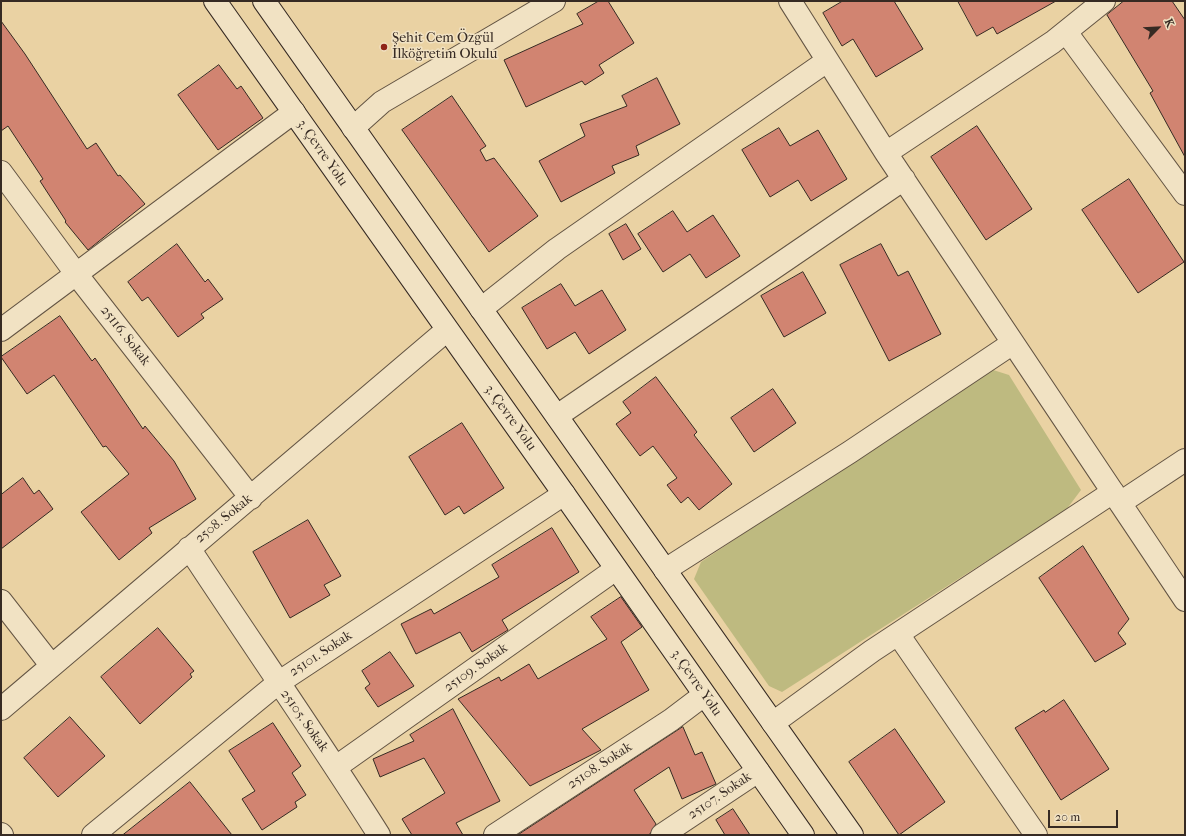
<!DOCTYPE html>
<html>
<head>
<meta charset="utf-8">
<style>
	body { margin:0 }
	#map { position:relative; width:1186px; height:836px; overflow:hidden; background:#ead2a3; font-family:"IM FELL French Canon",serif }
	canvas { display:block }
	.frame { position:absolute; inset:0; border:2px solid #362a23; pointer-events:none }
	.north { position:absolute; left:1138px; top:8px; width:40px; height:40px; -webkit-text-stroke:3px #f1e2c3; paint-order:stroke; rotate:66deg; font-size:11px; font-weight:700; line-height:16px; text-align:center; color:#362a23 }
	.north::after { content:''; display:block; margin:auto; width:14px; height:18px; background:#362a23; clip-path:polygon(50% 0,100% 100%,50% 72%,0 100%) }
	.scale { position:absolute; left:1048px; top:810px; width:70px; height:18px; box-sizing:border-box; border:2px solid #362a23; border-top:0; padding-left:5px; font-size:12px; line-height:14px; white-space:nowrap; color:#362a23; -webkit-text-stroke:3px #f1e2c3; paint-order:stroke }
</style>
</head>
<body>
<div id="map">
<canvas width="1186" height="836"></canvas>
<div class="frame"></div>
<div class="north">K</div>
<div class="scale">20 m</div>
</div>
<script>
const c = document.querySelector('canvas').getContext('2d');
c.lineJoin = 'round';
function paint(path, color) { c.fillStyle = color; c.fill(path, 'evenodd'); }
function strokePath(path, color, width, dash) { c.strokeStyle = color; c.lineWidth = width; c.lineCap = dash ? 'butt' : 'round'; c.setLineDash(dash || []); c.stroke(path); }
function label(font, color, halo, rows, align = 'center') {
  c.font = font + ' "IM FELL French Canon",serif'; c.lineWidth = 3; c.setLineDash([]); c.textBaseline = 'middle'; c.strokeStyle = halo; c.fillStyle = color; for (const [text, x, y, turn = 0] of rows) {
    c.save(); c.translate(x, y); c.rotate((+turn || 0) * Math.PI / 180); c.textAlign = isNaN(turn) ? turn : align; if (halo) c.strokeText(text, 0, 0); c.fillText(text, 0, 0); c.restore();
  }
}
const green = new Path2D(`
	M 990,369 L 1009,375 L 1081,490 L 1066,510 L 782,692 L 769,686 L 694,579 L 701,562 Z`);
const building = new Path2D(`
	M 599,1 L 608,1 L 634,43 L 599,65 L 604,73 L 585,85 L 582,81 L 526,107 L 504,60 L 583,24 L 577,14 Z
	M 843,1 L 894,1 L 923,49 L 876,77 L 853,39 L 842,46 L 823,13 Z
	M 958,1 L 1056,1 L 997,34 L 993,27 L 977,36 Z
	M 1124,1 L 1172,1 L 1185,20 L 1185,157 L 1150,93 L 1153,91 L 1107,15 Z
	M 1,21 L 25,54 L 87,149 L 96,143 L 118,176 L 120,175 L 145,204 L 88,250 L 65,222 L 66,221 L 40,181 L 43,179 L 8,126 L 1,131 Z
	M 219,65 L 237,89 L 241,86 L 263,118 L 218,150 L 178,95 Z
	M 657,78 L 680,124 L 636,146 L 639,155 L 612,166 L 615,173 L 561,202 L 539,161 L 585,136 L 580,124 L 627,106 L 622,96 Z
	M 452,96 L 486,146 L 480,150 L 486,161 L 494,158 L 538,216 L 489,252 L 402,130 Z
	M 977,126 L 1032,209 L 986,240 L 931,157 Z
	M 779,128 L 790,146 L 818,130 L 847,179 L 811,201 L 798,180 L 770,197 L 742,150 Z
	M 1129,179 L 1184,262 L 1138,293 L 1082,210 Z
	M 673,211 L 687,232 L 713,215 L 740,256 L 706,278 L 690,254 L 663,272 L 638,234 Z
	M 626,224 L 641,249 L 623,260 L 609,234 Z
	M 177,244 L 205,282 L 208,279 L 223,299 L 201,314 L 204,318 L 178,337 L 148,297 L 142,301 L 128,282 Z
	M 881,244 L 898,276 L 908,271 L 941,334 L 889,361 L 840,265 Z
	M 803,272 L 826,313 L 784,337 L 761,296 Z
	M 561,284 L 575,306 L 602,290 L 626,330 L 589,354 L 575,332 L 547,349 L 522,308 Z
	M 60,316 L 92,361 L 95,358 L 143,429 L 145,426 L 174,461 L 196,499 L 149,528 L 152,533 L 119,560 L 81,512 L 129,474 L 106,446 L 103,447 L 54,375 L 27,394 L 1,357 Z
	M 656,377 L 697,432 L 694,435 L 732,484 L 699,510 L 688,497 L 681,503 L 667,485 L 677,478 L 653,446 L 640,456 L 616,424 L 631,413 L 623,402 Z
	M 773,389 L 796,423 L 754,452 L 731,418 Z
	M 462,423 L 504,488 L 464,514 L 459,506 L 445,515 L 409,457 Z
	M 23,478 L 34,494 L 39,490 L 53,509 L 1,549 L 1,495 Z
	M 308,520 L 341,576 L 324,585 L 330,595 L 290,618 L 253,552 Z
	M 552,528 L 579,572 L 502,620 L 508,630 L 472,652 L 460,632 L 416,654 L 401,624 L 431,609 L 434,614 L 499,577 L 492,565 Z
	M 1083,546 L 1129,619 L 1118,633 L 1126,644 L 1095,662 L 1039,578 Z
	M 621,597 L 642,627 L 621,642 L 649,690 L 582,729 L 601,750 L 530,786 L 458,699 L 499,677 L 501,681 L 529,664 L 538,679 L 607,639 L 591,617 Z
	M 158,628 L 194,671 L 190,674 L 192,677 L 140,724 L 101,677 Z
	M 390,652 L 414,686 L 378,707 L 365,688 L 370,684 L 362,671 Z
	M 1064,700 L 1109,769 L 1061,800 L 1015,728 L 1044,710 L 1045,712 Z
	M 453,709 L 500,801 L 456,823 L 463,835 L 412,835 L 402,819 L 445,793 L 424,758 L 380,777 L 373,759 L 414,741 L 410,735 Z
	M 70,717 L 105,756 L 58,797 L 24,758 Z
	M 273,723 L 301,766 L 292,773 L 306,795 L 295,802 L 297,807 L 262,830 L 242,799 L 255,791 L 229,751 Z
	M 683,727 L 695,755 L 702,752 L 716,784 L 682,799 L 669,767 L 634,790 L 656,824 L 650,834 L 648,835 L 518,835 Z
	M 895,729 L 945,802 L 899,835 L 849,762 Z
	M 190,782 L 232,835 L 123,835 Z
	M 733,809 L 750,835 L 725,835 L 716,820 Z`);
const minor = new Path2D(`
	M 790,1 L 886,153 L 1185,600
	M 1066,32 L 1185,194
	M 353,128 L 382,102 L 554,1
	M 886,153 L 1053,42 L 1104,1
	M 1,172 L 77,275 L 251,498
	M 481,309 L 557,249 L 827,61
	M 1,330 L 294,112
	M 557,416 L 904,179
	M 1120,503 L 1185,460
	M 189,548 C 252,644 318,738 379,835
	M 665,570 L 850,452 L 1013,343
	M 1,601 L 51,665
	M 898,634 L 1036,835
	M 1,709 L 447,330
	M 773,723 L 872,651 L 1113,492
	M 336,767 L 616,569
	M 1,834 L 2,835
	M 93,835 L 278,683 L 564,494
	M 495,835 L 671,720 L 704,695
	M 662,835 L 758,771`);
const secondary = new Path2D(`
	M 215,1 L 564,494 L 803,835
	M 264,1 L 852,835`);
const markers = [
	[384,47,4,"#8f2418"]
];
const poiNames = [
	["Şehit Cem Özgül",392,39],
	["İlköğretim Okulu",392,55]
];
const streetNames = [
	["3. Çevre Yolu",322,153,55],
	["25116. Sokak",125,336,52],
	["3. Çevre Yolu",510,418,54],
	["2508. Sokak",224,519,-39],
	["25101. Sokak",321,654,-33],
	["25109. Sokak",476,668,-35],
	["3. Çevre Yolu",696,683,55],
	["25105. Sokak",304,721,55],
	["25108. Sokak",600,766,-33],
	["25107. Sokak",720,796,-34]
];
paint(green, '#beba80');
paint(building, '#d18471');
strokePath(building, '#362a23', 1);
strokePath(minor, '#635443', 24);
strokePath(secondary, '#362a23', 24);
strokePath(minor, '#f1e2c3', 22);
strokePath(secondary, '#f1e2c3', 22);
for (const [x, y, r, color] of markers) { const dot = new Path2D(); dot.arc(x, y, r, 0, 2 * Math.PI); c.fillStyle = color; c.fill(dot); strokePath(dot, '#f1e2c3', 1.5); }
label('14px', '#362a23', '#f1e2c3', poiNames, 'left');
label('14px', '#362a23', '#f1e2c3', streetNames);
</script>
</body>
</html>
